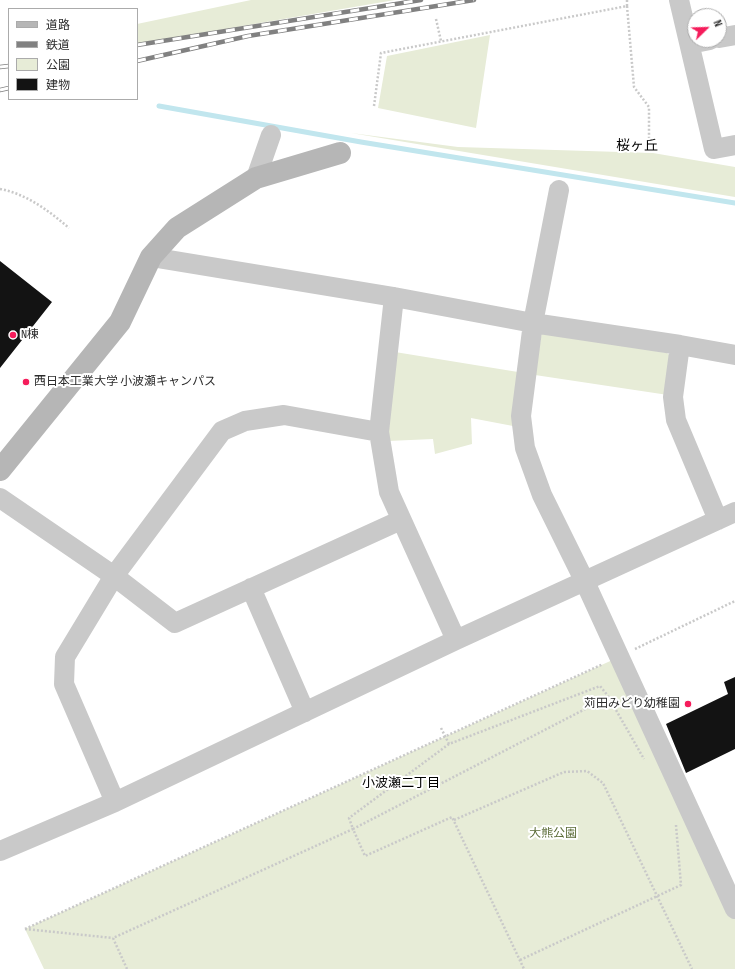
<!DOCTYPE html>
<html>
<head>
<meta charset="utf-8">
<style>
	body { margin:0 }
	#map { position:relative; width:735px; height:969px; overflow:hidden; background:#fff; font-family:"Sofia Sans Condensed","Noto Sans JP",sans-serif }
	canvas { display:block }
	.legend { position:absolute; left:8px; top:8px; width:130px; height:92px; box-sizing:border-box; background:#fff; border:1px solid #ababab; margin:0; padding:5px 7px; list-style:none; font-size:12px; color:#2c2c2c }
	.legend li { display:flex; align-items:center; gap:8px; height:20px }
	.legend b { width:20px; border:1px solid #ababab }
	.north { position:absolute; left:687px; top:8px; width:40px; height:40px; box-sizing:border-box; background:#fff; border:1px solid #ababab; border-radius:50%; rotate:67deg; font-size:11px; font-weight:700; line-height:16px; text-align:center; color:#2c2c2c }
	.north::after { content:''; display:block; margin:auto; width:14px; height:18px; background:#f51c5b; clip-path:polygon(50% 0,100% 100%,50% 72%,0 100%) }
</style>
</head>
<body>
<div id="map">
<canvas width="735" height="969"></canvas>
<ul class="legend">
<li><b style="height:5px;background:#b6b6b6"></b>道路</li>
<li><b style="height:5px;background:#818181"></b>鉄道</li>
<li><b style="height:11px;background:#e7ecd7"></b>公園</li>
<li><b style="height:11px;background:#131313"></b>建物</li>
</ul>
<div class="north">N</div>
</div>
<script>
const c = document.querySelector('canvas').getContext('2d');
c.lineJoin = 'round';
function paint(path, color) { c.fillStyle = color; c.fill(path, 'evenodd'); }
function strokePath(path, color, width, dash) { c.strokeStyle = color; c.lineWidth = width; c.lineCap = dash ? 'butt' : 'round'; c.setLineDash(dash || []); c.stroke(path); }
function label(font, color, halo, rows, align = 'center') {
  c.font = font + ' "Sofia Sans Condensed","Noto Sans JP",sans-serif'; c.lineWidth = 4; c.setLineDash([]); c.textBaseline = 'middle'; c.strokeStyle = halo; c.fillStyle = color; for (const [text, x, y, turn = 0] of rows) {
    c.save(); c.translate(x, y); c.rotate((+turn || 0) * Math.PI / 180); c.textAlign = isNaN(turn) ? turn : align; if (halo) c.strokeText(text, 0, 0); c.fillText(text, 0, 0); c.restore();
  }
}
const green = new Path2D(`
	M 251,0 L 395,0 L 137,44 L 137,24 Z
	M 490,35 L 476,128 L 378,108 L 387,56 Z
	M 351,133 L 458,147 L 653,153 L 735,167 L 735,197 Z
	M 542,331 L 667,353 L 673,358 L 668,395 L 535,375 Z
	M 395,352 L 518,372 L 513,426 L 471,418 L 472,444 L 435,454 L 433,439 L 388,441 Z
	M 619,657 L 735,908 L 735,969 L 44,969 L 25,929 Z`);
const stream = new Path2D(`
	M 159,106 L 361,142 L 735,203`);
const building = new Path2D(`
	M 0,261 L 52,302 L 0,368 Z
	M 735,677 L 735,749 L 686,773 L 666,724 L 728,694 L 724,682 Z`);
const path = new Path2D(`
	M 627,6 L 634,87 L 649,107 L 649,148
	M 436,19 L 441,41
	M 374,106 L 381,53 L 627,6 L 627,0
	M 0,189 C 27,194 49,211 69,228
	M 635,649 L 735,601
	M 441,728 L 449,744 L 600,686 L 608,696
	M 449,744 L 349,818 L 353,829 L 593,705 L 608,696 L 644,759
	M 454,820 L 564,772 L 587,771 L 603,783 L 692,969
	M 25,929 L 603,664
	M 25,929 L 113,938
	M 520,960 L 681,885 L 676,825
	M 127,969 L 113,938 L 353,829 L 365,856 L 452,817 L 524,969`);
const street = new Path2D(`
	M 679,0 L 714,149 L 735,145
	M 719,38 L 735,35
	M 690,44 L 710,40
	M 256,178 L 271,135
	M 559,190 L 533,323 L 521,416 L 525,448 L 542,495 L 585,582 L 735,909
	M 151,257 L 394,297 L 533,323 L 680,345 L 735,355
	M 394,297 L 379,432 L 389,492 L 456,640
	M 680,345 L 673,397 L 676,420 L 718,520
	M 0,498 L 114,576 L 175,623 L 401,520
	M 251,588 L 305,712
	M 115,802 L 64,684 L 65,657 L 114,576 L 222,431 L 245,421 L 284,415 L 379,432
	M 0,851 L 115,802 L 456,640 L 735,512`);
const secondary = new Path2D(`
	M 0,470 L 120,322 L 151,257 L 177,228 L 256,178 L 340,153`);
const rail = new Path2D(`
	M 137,45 L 421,0
	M 137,61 L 248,36 L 474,0
	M 0,67 L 9,66
	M 0,90 L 9,88`);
const markers = [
	[13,335,4,"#f51c5b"],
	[26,382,4,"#f51c5b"],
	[688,704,4,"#f51c5b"]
];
const poiNames = [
	["N棟",21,335],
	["西日本工業大学 小波瀬キャンパス",34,382],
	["苅田みどり幼稚園",680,704,"right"]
];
const parkNames = [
	["大熊公園",553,834]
];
const neighbourhoodNames = [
	["小波瀬二丁目",401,784]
];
const quarterNames = [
	["桜ヶ丘",637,146]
];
paint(green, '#e7ecd7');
strokePath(stream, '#c1e6ee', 5);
paint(building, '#131313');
strokePath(path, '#c9c9c9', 2.5, [2, 2]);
strokePath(street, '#c9c9c9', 20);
strokePath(secondary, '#b6b6b6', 22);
strokePath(rail, '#818181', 4.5);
strokePath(rail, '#fff', 3, [9]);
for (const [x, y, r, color] of markers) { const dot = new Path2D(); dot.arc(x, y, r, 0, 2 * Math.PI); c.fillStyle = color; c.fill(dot); strokePath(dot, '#fff', 1.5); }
label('12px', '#2c2c2c', '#fff', poiNames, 'left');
label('12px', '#5a6b36', '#fff', parkNames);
label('13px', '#000', '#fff', neighbourhoodNames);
label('14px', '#000', '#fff', quarterNames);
</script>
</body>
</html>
